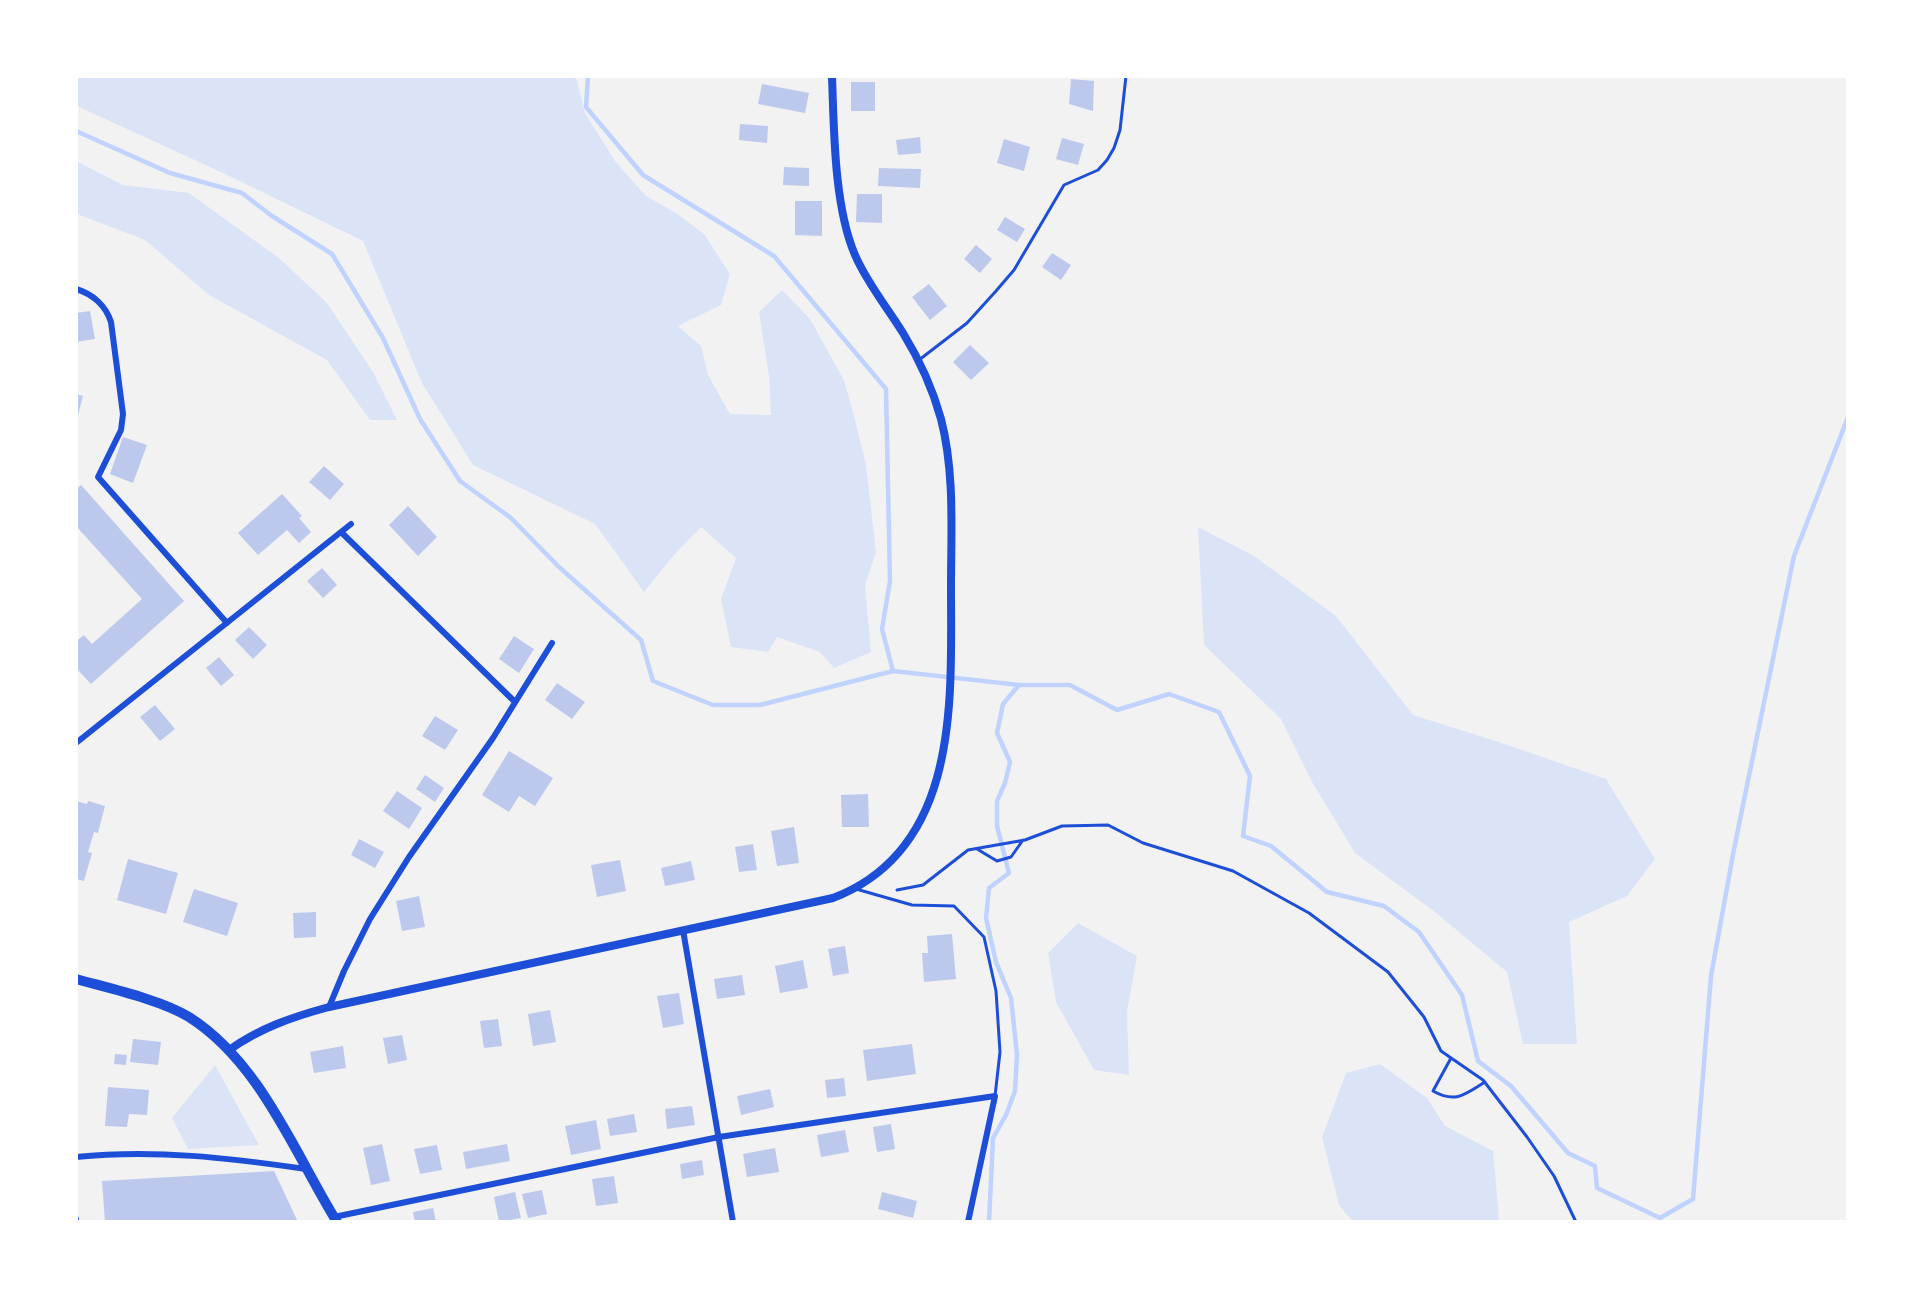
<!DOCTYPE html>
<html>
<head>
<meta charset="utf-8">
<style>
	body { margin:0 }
	#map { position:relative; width:1924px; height:1298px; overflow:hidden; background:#f2f2f2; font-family:Lora,serif }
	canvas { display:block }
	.frame { position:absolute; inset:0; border:78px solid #fff; pointer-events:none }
</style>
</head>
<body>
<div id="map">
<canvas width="1924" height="1298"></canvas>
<div class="frame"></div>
</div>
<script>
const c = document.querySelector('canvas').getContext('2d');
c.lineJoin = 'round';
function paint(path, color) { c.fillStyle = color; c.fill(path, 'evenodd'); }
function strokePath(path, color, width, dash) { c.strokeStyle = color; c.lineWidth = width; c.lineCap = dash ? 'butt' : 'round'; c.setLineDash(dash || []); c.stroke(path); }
const green = new Path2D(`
	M 76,77 L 576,77 L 585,113 L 615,161 L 646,196 L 676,213 L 704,234 L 730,274 L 721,305 L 678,326 L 701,346 L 708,375 L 730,414 L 771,415 L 769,376 L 759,312 L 782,290 L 810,319 L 844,380 L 854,416 L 866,465 L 876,552 L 865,585 L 871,652 L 834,668 L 820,652 L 777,637 L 768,652 L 731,647 L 721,599 L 736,558 L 701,527 L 674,555 L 644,592 L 595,524 L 473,465 L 422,383 L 363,241 L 225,174 L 77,106 Z
	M 76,161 L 123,185 L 189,193 L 279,258 L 327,303 L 373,372 L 397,420 L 370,420 L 327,360 L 209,295 L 145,240 L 77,214 Z
	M 1198,527 L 1254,556 L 1336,616 L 1413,715 L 1496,741 L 1606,779 L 1655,859 L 1627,896 L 1569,922 L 1577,1044 L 1523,1044 L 1507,972 L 1435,912 L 1355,853 L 1312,782 L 1281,719 L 1204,645 Z
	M 1078,923 L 1137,956 L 1127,1012 L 1129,1075 L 1094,1070 L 1056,1002 L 1048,953 Z
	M 1380,1064 L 1427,1098 L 1445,1126 L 1493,1151 L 1499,1218 L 1498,1221 L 1352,1221 L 1339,1205 L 1322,1137 L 1346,1073 Z
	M 215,1065 L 259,1145 L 188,1149 L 172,1118 Z`);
const stream = new Path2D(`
	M 588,76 L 586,107 L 643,175 L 774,256 L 886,389 L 890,581 L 882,629 L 893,671
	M 76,131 L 170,173 L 242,193 L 272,216 L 332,254 L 383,338 L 420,419 L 460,481 L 511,518 L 559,567 L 641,640 L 653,681 L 713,705 L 760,705 L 893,671 L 1019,685 L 1070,685 L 1117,710 L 1169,694 L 1219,712 L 1250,776 L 1243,836 L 1271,846 L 1327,892 L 1384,906 L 1419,932 L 1462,995 L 1478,1061 L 1511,1086 L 1568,1153 L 1595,1166 L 1597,1188 L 1660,1218 L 1693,1199 L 1711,976 L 1734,849 L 1794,556 L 1848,417
	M 989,1222 L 993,1138 L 1006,1115 L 1015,1091 L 1017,1055 L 1011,998 L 996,962 L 986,918 L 989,888 L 1009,873 L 997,826 L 997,801 L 1005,783 L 1010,762 L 997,733 L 1003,704 L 1019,685`);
const building = new Path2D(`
	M 1071,79 L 1094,81 L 1093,111 L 1069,104 Z
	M 851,82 L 875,82 L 875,111 L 851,111 Z
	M 762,84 L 809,93 L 805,113 L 758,104 Z
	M 740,124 L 768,126 L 767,143 L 739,140 Z
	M 920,137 L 921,153 L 898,155 L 896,140 Z
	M 1062,138 L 1084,144 L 1078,165 L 1056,159 Z
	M 1004,139 L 1030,147 L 1024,171 L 997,163 Z
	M 784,167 L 809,168 L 809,186 L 783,185 Z
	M 879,168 L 921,169 L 920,188 L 878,186 Z
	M 857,194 L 882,194 L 882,223 L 856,222 Z
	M 795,201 L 822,201 L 822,236 L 795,235 Z
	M 1005,217 L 1025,229 L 1017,242 L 997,230 Z
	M 976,245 L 992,259 L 980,273 L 964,259 Z
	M 1052,253 L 1071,265 L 1061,280 L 1042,267 Z
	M 929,284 L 947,306 L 930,320 L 912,297 Z
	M 90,311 L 95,339 L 76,342 L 76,313 Z
	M 970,345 L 989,363 L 971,380 L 953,362 Z
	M 76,394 L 83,396 L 77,419 L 76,419 Z
	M 123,437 L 147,445 L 133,483 L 110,474 Z
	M 324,466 L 344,484 L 330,500 L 309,482 Z
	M 81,485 L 184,601 L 91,684 L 76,668 L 76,641 L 84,635 L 92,644 L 142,599 L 76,526 L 76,489 Z
	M 282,494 L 302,516 L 299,518 L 311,532 L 299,543 L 287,530 L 258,555 L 238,533 Z
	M 408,506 L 437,537 L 418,556 L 389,525 Z
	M 322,568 L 337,585 L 323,598 L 307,581 Z
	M 249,627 L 267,645 L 253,659 L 235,640 Z
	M 514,636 L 534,649 L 519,673 L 499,659 Z
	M 219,657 L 234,675 L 221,686 L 206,668 Z
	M 557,683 L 585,702 L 572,719 L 545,700 Z
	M 155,705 L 175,729 L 160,741 L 140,717 Z
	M 435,716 L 458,730 L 445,750 L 422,736 Z
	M 509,751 L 553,778 L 535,806 L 519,796 L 509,812 L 482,795 Z
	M 425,775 L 444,788 L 435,802 L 416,789 Z
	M 397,791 L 422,808 L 409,829 L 383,811 Z
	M 868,794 L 869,827 L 842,827 L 841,795 Z
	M 76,801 L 87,804 L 88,801 L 105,806 L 98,833 L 94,832 L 88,852 L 92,853 L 84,881 L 76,879 Z
	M 794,827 L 799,863 L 777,866 L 771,831 Z
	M 359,839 L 384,852 L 375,868 L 351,855 Z
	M 753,844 L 757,870 L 739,872 L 735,847 Z
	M 128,859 L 178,873 L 166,914 L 117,900 Z
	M 620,860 L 626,891 L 597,897 L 591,865 Z
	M 691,861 L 695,880 L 665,886 L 661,868 Z
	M 194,889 L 238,903 L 227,936 L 183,922 Z
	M 419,896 L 425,927 L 402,931 L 396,901 Z
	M 316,912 L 316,937 L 294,938 L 293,913 Z
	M 952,934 L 956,979 L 924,982 L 922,953 L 928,953 L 927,936 Z
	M 845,946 L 849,973 L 833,976 L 828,949 Z
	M 803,960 L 808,988 L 780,993 L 775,966 Z
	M 742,975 L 745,995 L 717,999 L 714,979 Z
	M 679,993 L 684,1024 L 663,1028 L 657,996 Z
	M 550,1010 L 556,1042 L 533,1046 L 528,1014 Z
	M 498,1019 L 502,1046 L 484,1048 L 480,1021 Z
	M 402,1035 L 407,1060 L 388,1064 L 383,1038 Z
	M 133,1039 L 161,1042 L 158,1065 L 130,1062 Z
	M 912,1044 L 916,1074 L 867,1081 L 863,1050 Z
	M 343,1046 L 346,1068 L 314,1073 L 310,1052 Z
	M 115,1054 L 127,1055 L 126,1065 L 114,1064 Z
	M 844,1078 L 846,1096 L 827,1098 L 825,1080 Z
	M 108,1087 L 149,1090 L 147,1115 L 129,1114 L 127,1127 L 105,1126 Z
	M 770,1089 L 774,1107 L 741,1115 L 737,1096 Z
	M 692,1106 L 695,1125 L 667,1129 L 665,1109 Z
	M 634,1114 L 637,1132 L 610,1136 L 607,1119 Z
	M 596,1120 L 601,1149 L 571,1155 L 565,1126 Z
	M 891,1124 L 895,1149 L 877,1152 L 873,1127 Z
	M 845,1130 L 849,1152 L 821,1157 L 817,1135 Z
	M 382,1144 L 390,1181 L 371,1185 L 363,1148 Z
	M 507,1144 L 510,1161 L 466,1169 L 463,1152 Z
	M 437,1145 L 442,1170 L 420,1174 L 414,1149 Z
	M 775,1148 L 779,1172 L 747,1177 L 743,1154 Z
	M 702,1160 L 704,1175 L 682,1179 L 680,1164 Z
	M 274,1171 L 298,1222 L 105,1222 L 102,1181 Z
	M 614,1176 L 618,1203 L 596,1206 L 592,1179 Z
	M 542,1190 L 547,1214 L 528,1218 L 522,1194 Z
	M 515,1192 L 521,1218 L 499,1222 L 494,1197 Z
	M 882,1192 L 917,1201 L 913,1218 L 878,1209 Z
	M 433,1208 L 436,1222 L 415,1222 L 413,1212 Z`);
const path = new Path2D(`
	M 977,849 L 997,861 L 1011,857 L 1023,840
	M 897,890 L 923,885 L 968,850 L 1025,840 L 1062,826 L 1108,825 L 1143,843 L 1233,871 L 1309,913 L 1388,972 L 1424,1017 L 1441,1051 L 1483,1080 L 1527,1137 L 1554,1176 L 1576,1222
	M 1451,1058 L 1433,1091 C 1456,1104 1465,1094 1485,1082`);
const service = new Path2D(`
	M 919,360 L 967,323 L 996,291 L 1014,270 L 1064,185 L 1098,170 L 1107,160 L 1114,148 L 1120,130 L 1126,76
	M 856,889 L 912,905 L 954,906 L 984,937 L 996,991 L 1000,1052 L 995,1096
	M 76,1213 L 78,1222`);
const minor = new Path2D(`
	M 76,289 C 93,294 106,306 111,322 L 123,414 L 121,430 L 98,477 L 227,623
	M 341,532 L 515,702
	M 76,743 L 351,524
	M 683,930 L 733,1222
	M 329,1007 L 344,971 L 370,919 L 409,857 L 493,738 L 552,643
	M 76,1157 C 155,1149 229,1158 306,1169
	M 334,1217 L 719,1137 L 995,1096 L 968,1222`);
const tertiary = new Path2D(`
	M 229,1050 C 260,1028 292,1017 329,1007 L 833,898 C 961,849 951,699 951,587 C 951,532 955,473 941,419 C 933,390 919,359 903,333 C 887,307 867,283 855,255 C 834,206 834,130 832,76`);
const primary = new Path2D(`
	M 76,979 C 108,988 162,1000 189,1017 C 260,1062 294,1152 337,1222`);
paint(green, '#dbe4f7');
strokePath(stream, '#bfd3fe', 4.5);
paint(building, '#bdc9ec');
strokePath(path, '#1d4ed8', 3);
strokePath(service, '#1d4ed8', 3);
strokePath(minor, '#1d4ed8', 6);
strokePath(tertiary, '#1d4ed8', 8);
strokePath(primary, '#1d4ed8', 10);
</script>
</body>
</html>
